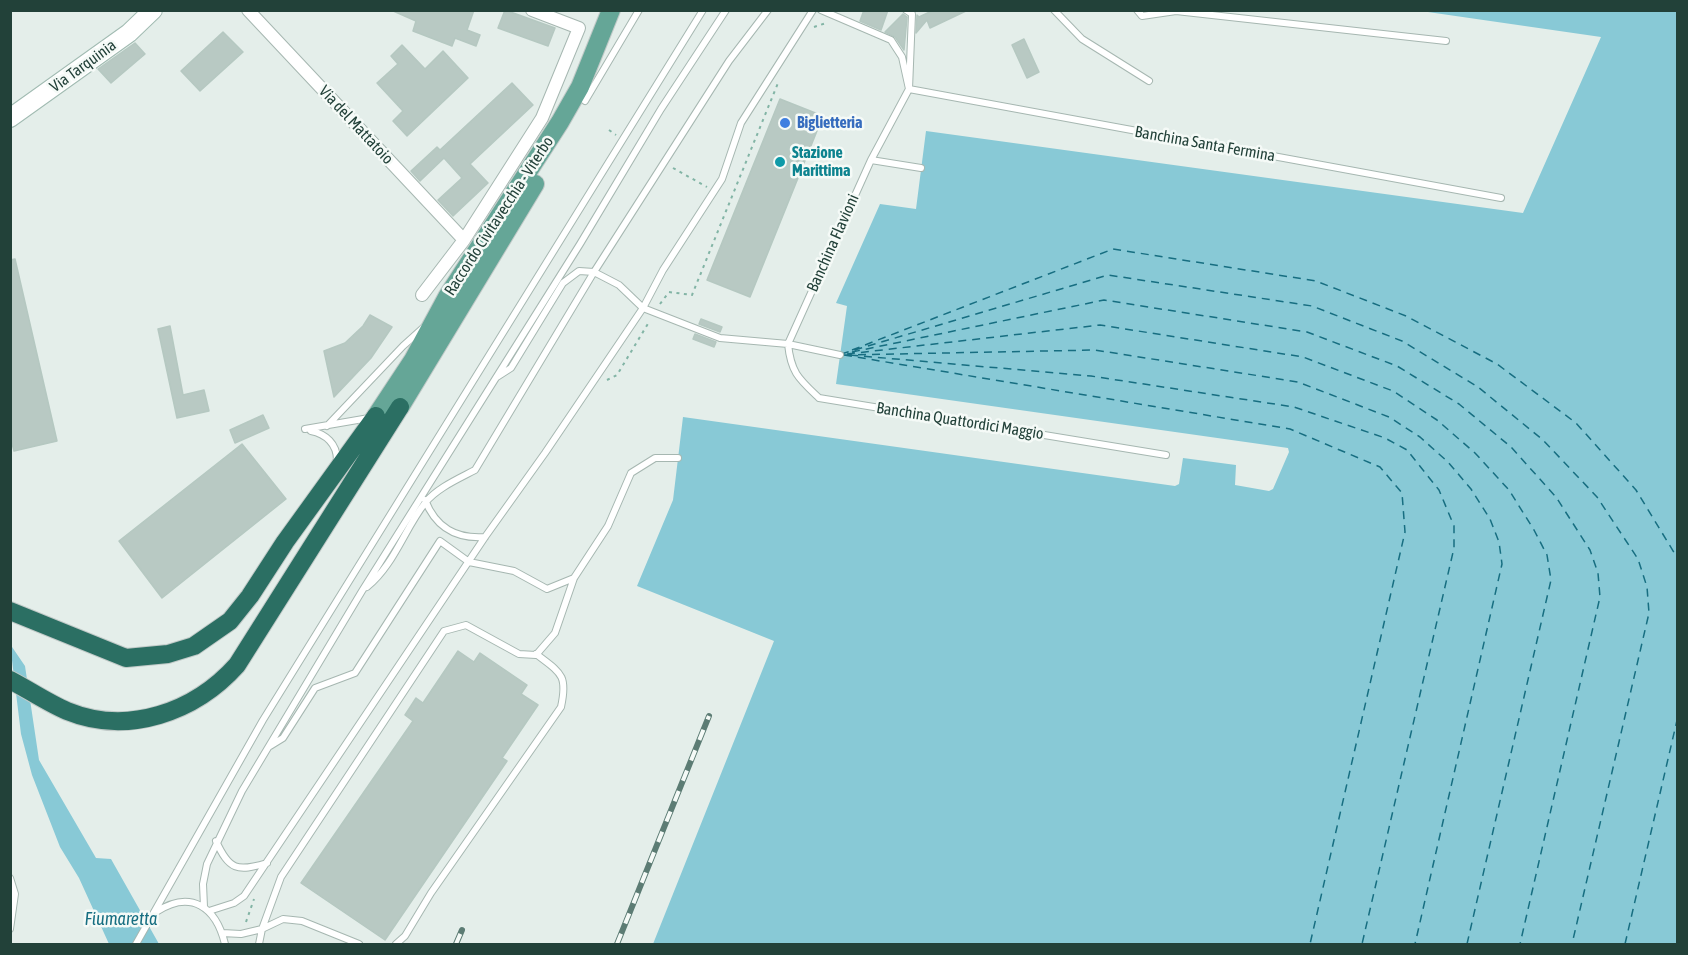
<!DOCTYPE html>
<html>
<head>
<meta charset="utf-8">
<style>
	body { margin:0 }
	#map { position:relative; width:1688px; height:955px; overflow:hidden; background:#e4eeea; font-family:"Asap Condensed",sans-serif }
	canvas { display:block }
	.frame { position:absolute; inset:0; border:12px solid #224139; pointer-events:none }
</style>
</head>
<body>
<div id="map">
<canvas width="1688" height="955"></canvas>
<div class="frame"></div>
</div>
<script>
const c = document.querySelector('canvas').getContext('2d');
c.lineJoin = 'round';
function paint(path, color) { c.fillStyle = color; c.fill(path, 'evenodd'); }
function strokePath(path, color, width, dash) { c.strokeStyle = color; c.lineWidth = width; c.lineCap = dash ? 'butt' : 'round'; c.setLineDash(dash || []); c.stroke(path); }
function label(font, color, halo, rows, align = 'center') {
  c.font = font + ' "Asap Condensed",sans-serif'; c.lineWidth = 5; c.setLineDash([]); c.textBaseline = 'middle'; c.strokeStyle = halo; c.fillStyle = color; for (const [text, x, y, turn = 0] of rows) {
    c.save(); c.translate(x, y); c.rotate((+turn || 0) * Math.PI / 180); c.textAlign = isNaN(turn) ? turn : align; if (halo) c.strokeText(text, 0, 0); c.fillText(text, 0, 0); c.restore();
  }
}
const water = new Path2D(`
	M 1421,11 L 1677,11 L 1677,944 L 653,944 L 774,641 L 637,586 L 673,500 L 683,417 L 1175,486 L 1179,484 L 1183,458 L 1236,465 L 1235,485 L 1269,491 L 1273,489 L 1289,452 L 1288,448 L 836,384 L 847,306 L 836,303 L 880,204 L 916,209 L 926,131 L 1523,213 L 1601,37 Z
	M 10,644 L 25,666 L 39,760 L 96,858 L 111,859 L 159,944 L 109,944 L 79,878 L 60,847 L 32,775 L 21,734 Z`);
const ferry = new Path2D(`
	M 852,350 L 1113,249 L 1316,281 L 1406,316 L 1497,364 L 1576,423 L 1636,490 L 1678,559
	M 852,352 L 1104,300 L 1307,332 L 1397,366 L 1459,404 L 1511,447 L 1556,497 L 1590,550 L 1598,573 L 1600,597 L 1520,944
	M 841,354 L 1108,275 L 1312,306 L 1402,341 L 1478,387 L 1543,440 L 1597,497 L 1638,559 L 1647,587 L 1649,613 L 1572,944
	M 847,354 L 1100,325 L 1303,357 L 1393,391 L 1437,420 L 1475,453 L 1509,490 L 1534,530 L 1547,555 L 1551,580 L 1467,944
	M 844,355 L 1095,350 L 1298,382 L 1389,417 L 1420,437 L 1448,462 L 1471,489 L 1490,519 L 1499,542 L 1502,564 L 1415,944
	M 844,355 L 1290,429 L 1380,467 L 1402,493 L 1405,532 L 1310,944
	M 850,355 L 1091,376 L 1294,407 L 1385,438 L 1407,450 L 1439,490 L 1454,526 L 1454,548 L 1362,944
	M 1625,944 L 1678,716`);
const building = new Path2D(`
	M 391,10 L 474,10 L 467,30 L 480,35 L 476,46 L 455,38 L 452,46 L 413,31 L 416,21 Z
	M 505,10 L 555,28 L 548,46 L 498,28 Z
	M 864,10 L 888,10 L 881,30 L 860,21 Z
	M 934,10 L 968,10 L 930,28 L 927,20 L 916,33 L 917,15 L 919,17 Z
	M 903,14 L 907,17 L 904,50 L 895,37 L 885,32 Z
	M 223,32 L 243,52 L 200,91 L 181,71 Z
	M 1024,39 L 1039,72 L 1027,78 L 1012,45 Z
	M 135,43 L 145,54 L 111,83 L 98,69 Z
	M 402,45 L 425,69 L 443,51 L 468,78 L 407,136 L 393,121 L 403,111 L 377,83 L 398,64 L 391,56 Z
	M 512,83 L 533,105 L 470,164 L 488,183 L 453,216 L 438,200 L 462,178 L 444,158 L 420,181 L 411,171 L 437,147 L 440,150 Z
	M 780,99 L 823,116 L 750,297 L 707,280 Z
	M 15,259 L 57,441 L 14,451 L 10,436 L 10,260 Z
	M 370,315 L 392,327 L 371,358 L 334,397 L 324,351 L 345,343 L 363,326 Z
	M 701,319 L 722,327 L 720,332 L 699,324 Z
	M 170,326 L 183,395 L 204,390 L 209,411 L 177,418 L 158,329 Z
	M 695,334 L 716,342 L 714,347 L 693,339 Z
	M 263,415 L 269,428 L 235,443 L 230,430 Z
	M 242,444 L 286,499 L 162,598 L 119,541 Z
	M 458,651 L 474,662 L 480,653 L 527,685 L 521,694 L 538,705 L 502,758 L 507,761 L 385,940 L 301,883 L 413,721 L 405,715 L 416,698 L 423,703 Z`);
const path = new Path2D(`
	M 814,27 L 826,23
	M 609,130 L 616,135
	M 673,168 L 707,187
	M 660,304 L 669,292 L 692,295 L 778,83
	M 607,380 L 617,375 L 649,322
	M 246,922 L 254,899`);
const lane = new Path2D(`
	M 821,10 L 891,40 L 902,57 L 909,89 L 1501,198
	M 906,10 L 912,14 L 909,89 L 871,160 L 788,344 C 791,373 799,379 819,398 L 1166,455
	M 1054,10 L 1082,39 L 1149,81
	M 1137,10 L 1142,16 L 1176,11 L 1446,41
	M 585,101 L 639,10
	M 871,160 L 921,168
	M 497,377 L 511,368 L 563,283 L 579,271 L 594,272 L 619,285 L 643,308 L 720,338 L 788,344 L 840,355
	M 327,426 L 403,346 L 423,328
	M 305,429 L 369,418
	M 311,431 C 326,434 337,444 337,460
	M 425,500 C 436,528 456,539 485,537
	M 367,587 C 394,565 404,530 425,503 C 437,488 458,479 475,470 L 594,272 L 729,61 L 768,10
	M 270,746 L 283,738 L 315,688 L 355,673 L 440,541 L 469,562 L 514,571 L 547,589 L 574,578
	M 216,841 C 229,870 237,872 267,863
	M 10,878 L 15,894 L 10,929
	M 204,907 L 203,884 L 207,864 L 242,791 L 362,591 L 580,244 L 661,109 L 726,10
	M 209,911 L 234,903 L 244,896 L 485,537 L 545,453 L 643,308 L 663,270 L 722,179 L 741,123 L 813,10
	M 156,912 C 191,889 216,907 225,944
	M 222,933 L 241,934 L 262,929 L 281,877 L 444,631 L 466,625 L 519,654 L 536,655 L 555,633 L 574,578 L 608,526 L 631,473 L 655,458 L 678,458
	M 136,944 L 263,720 L 703,10
	M 259,944 L 262,929 L 283,919 L 302,921 L 359,944
	M 396,944 L 405,936 L 431,893 L 561,707 C 568,675 561,673 536,654`);
const street = new Path2D(`
	M 248,10 L 464,240
	M 422,295 L 464,240 L 542,118 L 579,28 L 532,10`);
const secondary = new Path2D(`
	M 10,118 L 129,33 L 153,10`);
const primary = new Path2D(`
	M 400,407 L 535,184
	M 376,416 L 413,360 L 447,297 L 560,122 L 580,87 L 611,10`);
const highway = new Path2D(`
	M 10,611 L 126,658 L 168,654 L 194,646 L 230,621 L 250,596 L 285,542 L 376,416
	M 10,680 C 29,690 48,703 67,711 C 128,736 195,712 237,665 L 400,407`);
const rail = new Path2D(`
	M 456,944 L 462,930
	M 617,944 L 709,716`);
const markers = [
	[785,123,6,"#3f7fe0"],
	[780,162,6,"#0f9aa8"]
];
const streetNames = [
	["Via Tarquinia",83,66,-36],
	["Via del Mattatoio",356,125,47],
	["Banchina Santa Fermina",1205,144,10],
	["Raccordo Civitavecchia - Viterbo",499,216,-57],
	["Banchina Flavioni",833,243,-66],
	["Banchina Quattordici Maggio",960,421,9]
];
const shopNames = [
	["Biglietteria",797,123]
];
const cultureNames = [
	["Stazione",792,153],
	["Marittima",792,171]
];
const waterNames = [
	["Fiumaretta",121,919]
];
paint(water, '#88c9d6');
strokePath(ferry, '#176e81', 1.5, [8, 6]);
paint(building, '#b8c9c3');
strokePath(building, '#b5c8c1', 1.5);
strokePath(lane, '#a6b7b1', 8);
strokePath(street, '#a6b7b1', 14);
strokePath(secondary, '#a1bbb2', 20);
strokePath(primary, '#c1cac8', 20);
strokePath(highway, '#c1cac8', 20);
strokePath(path, '#82b4a5', 2, [3, 4.5]);
strokePath(lane, '#fff', 6);
strokePath(street, '#fff', 12);
strokePath(secondary, '#fff', 18);
strokePath(primary, '#65a697', 18);
strokePath(highway, '#2b6f63', 18);
strokePath(rail, '#5c7c74', 6);
strokePath(rail, '#f5faf7', 4, [11]);
for (const [x, y, r, color] of markers) { const dot = new Path2D(); dot.arc(x, y, r, 0, 2 * Math.PI); c.fillStyle = color; c.fill(dot); strokePath(dot, '#f5faf7', 2); }
label('16px', '#224139', '#f5faf7', streetNames);
label('bold 16px', '#366cbe', '#f5faf7', shopNames, 'left');
label('bold 16px', '#0d838f', '#f5faf7', cultureNames, 'left');
label('italic 18px', '#176e81', '#f5faf7', waterNames);
</script>
</body>
</html>
